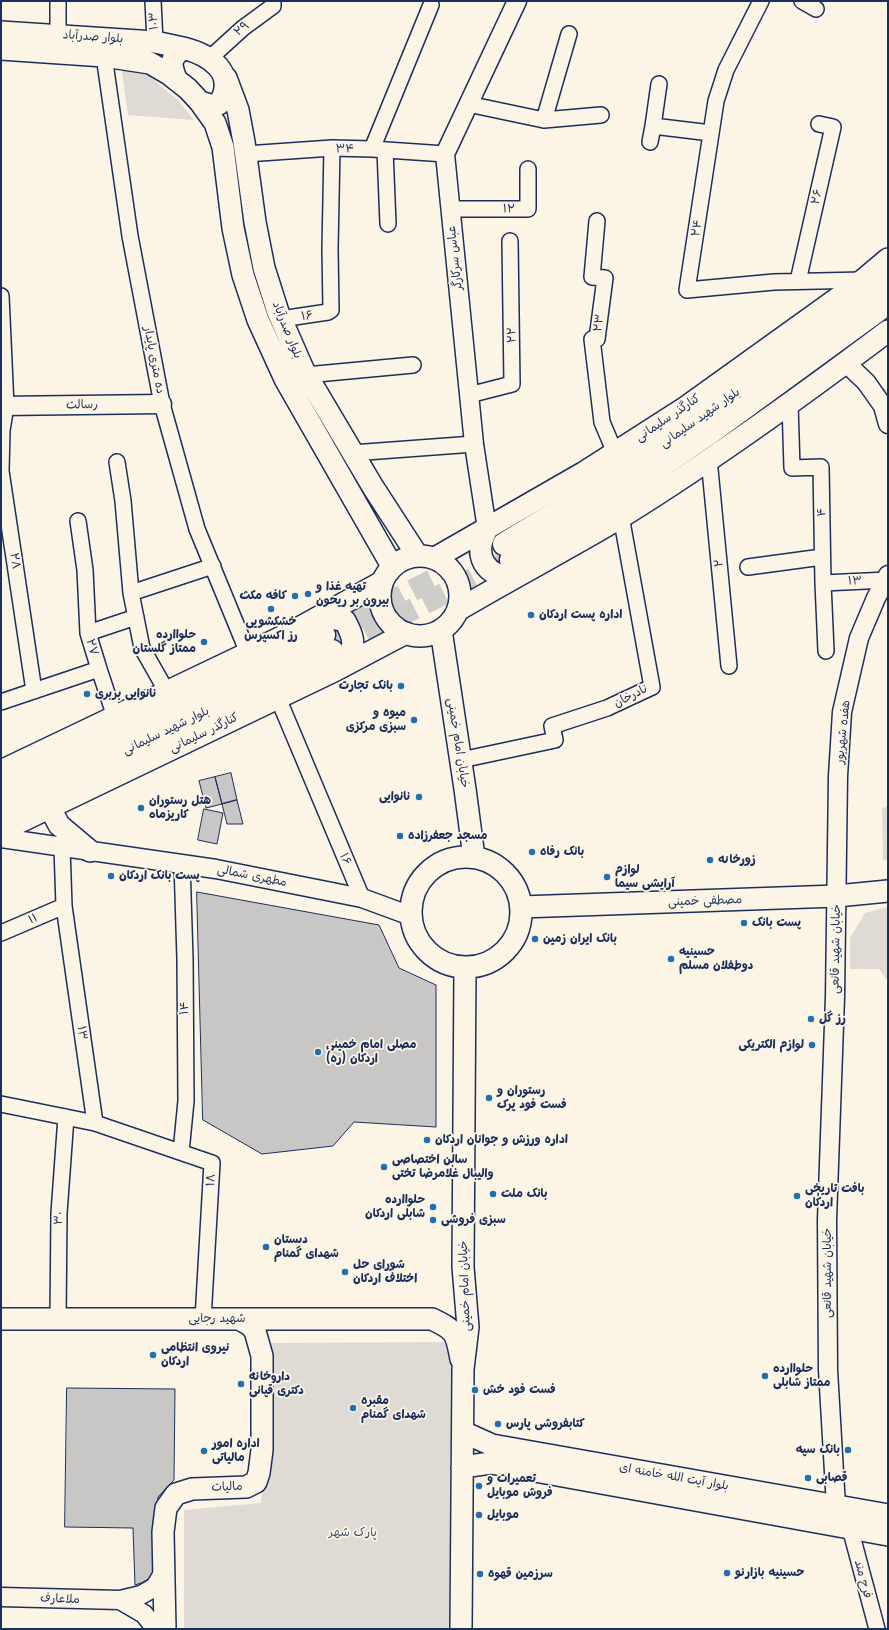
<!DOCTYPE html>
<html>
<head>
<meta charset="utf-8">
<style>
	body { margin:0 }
	#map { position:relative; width:889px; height:1630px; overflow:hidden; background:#fcf5e5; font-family:"Playpen Sans",sans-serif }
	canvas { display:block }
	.frame { position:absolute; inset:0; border:2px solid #1b2f5e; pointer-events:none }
</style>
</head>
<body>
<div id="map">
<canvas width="889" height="1630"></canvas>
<div class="frame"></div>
</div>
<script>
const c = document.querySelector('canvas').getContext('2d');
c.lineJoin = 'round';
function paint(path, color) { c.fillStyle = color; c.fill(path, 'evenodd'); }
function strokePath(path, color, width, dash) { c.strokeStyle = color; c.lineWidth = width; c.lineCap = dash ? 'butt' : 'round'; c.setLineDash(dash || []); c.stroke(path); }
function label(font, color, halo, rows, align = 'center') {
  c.font = font + ' "Playpen Sans","Playpen Sans Arabic",sans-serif'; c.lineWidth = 3.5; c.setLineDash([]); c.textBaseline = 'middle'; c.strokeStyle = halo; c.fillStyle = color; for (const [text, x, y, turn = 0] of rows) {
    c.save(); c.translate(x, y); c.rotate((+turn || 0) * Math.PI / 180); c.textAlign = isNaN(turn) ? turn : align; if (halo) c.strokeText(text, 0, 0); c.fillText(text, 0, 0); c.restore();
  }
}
const green = new Path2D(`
	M 121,65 L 149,76 L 178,100 L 194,120 L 128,115 Z
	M 888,806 L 888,861 L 883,860 L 882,808 Z
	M 888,907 L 888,979 L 886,979 L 879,969 L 850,969 L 850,938 L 865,913 Z
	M 451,1342 L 449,1629 L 184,1629 L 184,1510 L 261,1503 L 271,1343 Z`);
const building = new Path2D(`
	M 231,773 L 237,800 L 222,804 L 215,777 Z
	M 215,777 L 222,804 L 206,808 L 199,781 Z
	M 237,800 L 243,824 L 227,824 L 222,804 Z
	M 204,809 L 223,813 L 217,844 L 198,840 Z
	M 197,892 L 379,925 L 399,968 L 436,985 L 436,1127 L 354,1122 L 333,1146 L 262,1154 L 203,1120 Z
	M 67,1388 L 175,1389 L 174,1480 L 158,1497 L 156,1569 L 154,1576 L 141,1583 L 135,1585 L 133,1528 L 65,1527 Z`);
const primaryTunnel = new Path2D(`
	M 324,635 L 504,544
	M 336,648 L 507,562`);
const minor = new Path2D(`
	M 153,1 L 155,42
	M 761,1 L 726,70 L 716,101 L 687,290 L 774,282 L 863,280
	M 802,1 L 816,9
	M 58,35 L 58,1
	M 104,56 L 130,236 L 162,404 L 197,529 L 248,653
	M 210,58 L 243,28 L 273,6 L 273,1
	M 659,84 L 653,126 L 711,133
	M 468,104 L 544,120 L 601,115
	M 544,120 L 569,34
	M 650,142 L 653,126
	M 372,149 L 431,5
	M 385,150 L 388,224
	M 246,154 L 332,148 L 372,149 L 445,154
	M 450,209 L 528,209 L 528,169
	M 597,221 L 592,277 L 605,278 L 597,339 L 592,339 L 602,422 L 615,453
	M 798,281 L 833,127 L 819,124
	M 1,296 L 6,406 L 2,430 L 1,471 L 34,691
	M 281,319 L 328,312 L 331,310 L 330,249 L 332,148
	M 306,375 L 413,365
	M 469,395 L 512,384 L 510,241
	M 790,404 L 792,468 L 821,467 L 823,583 L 826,651
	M 352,453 L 474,444
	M 709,459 L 729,666
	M 117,462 L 123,501 L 131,593
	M 748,567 L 822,557
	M 823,583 L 888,580
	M 88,633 L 136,617
	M 99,669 L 115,717
	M 167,692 L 142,648 L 131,593 L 213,566
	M 278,698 L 362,898
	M 1,702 L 99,669 L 88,633 L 85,570 L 78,521
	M 461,760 L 555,740 L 552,726 L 607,708 L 652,687 L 621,516
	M 62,847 L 64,906 L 95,1123
	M 1,933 L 64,906
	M 1,1104 L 95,1123 L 212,1163 L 203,1319
	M 181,1152 L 186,1101 L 185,959 L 182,863
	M 58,1319 L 59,1213 L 66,1117
	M 845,1521 L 850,1528 L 877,1629`);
const tertiary = new Path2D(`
	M 846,363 L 866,382 L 883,406 L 888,424
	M 1,406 L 162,404
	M 487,529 L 474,444 L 445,154 L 517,1
	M 1,838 L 216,869 L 362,898 L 411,916
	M 836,1506 L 828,1370 L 827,1220 L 835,997 L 838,776 L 842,712 L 859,638 L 876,598 L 888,575
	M 1,1597 L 120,1600
	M 156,1629 L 144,1614 L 120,1600 L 141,1595 L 155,1587 L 164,1572`);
const secondary = new Path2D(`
	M 1,32 L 155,42 L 183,48
	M 1,49 L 104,56 L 150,63 L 169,74 L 188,89 L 200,102 L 214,106 L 219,104 C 238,74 211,55 183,48 C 170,59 170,63 176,79
	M 226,78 L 238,110 L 244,142 L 255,222 L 264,268 L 278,312 L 303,369 L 373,487 L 417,555
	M 200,102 L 215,123 L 223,147 L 233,228 L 243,275 L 258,320 L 285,379 L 392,566
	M 487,529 C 472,555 485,578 515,577
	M380 596a40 40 0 1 1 80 0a40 40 0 1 1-80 0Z
	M 435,558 L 583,473 L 686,407 L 863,280 L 888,259
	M 458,610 C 509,580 562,552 613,522 C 708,464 799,398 888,331
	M 318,618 L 332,618 L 345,621 C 358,645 354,649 338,668
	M 441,630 L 465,789 L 474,857
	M 1,771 L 290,633 L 382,582
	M 50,808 L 59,825 L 90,851
	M 1,831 L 336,670 L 406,633
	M411 912a55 55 0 1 1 110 0a55 55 0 1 1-110 0Z
	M 521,907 L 837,896 L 888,891
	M 1,1319 L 432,1319 C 457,1331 456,1333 461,1359
	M 463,1432 L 492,1445 L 888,1515
	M 462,1467 L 491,1463 L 888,1535
	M 165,1629 L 163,1532 L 166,1508 L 176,1494 L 192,1489 L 246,1487 L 256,1482 L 259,1473 L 262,1450 L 262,1356 L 255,1331 L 250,1325 L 239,1319
	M 461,1629 L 463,1369 L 468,1327 L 463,1267 L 465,967`);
const primary = new Path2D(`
	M 504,544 L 609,481 L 698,420 L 888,281
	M 511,560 L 618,496 L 707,435 L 888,303
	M 1,791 L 324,635
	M 1,811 L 332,651`);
const markers = [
	[308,594,4,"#1f6fb2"],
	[295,596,4,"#1f6fb2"],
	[271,609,4,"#1f6fb2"],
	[531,615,4,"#1f6fb2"],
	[204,642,4,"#1f6fb2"],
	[401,686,4,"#1f6fb2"],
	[87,694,4,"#1f6fb2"],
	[414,720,4,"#1f6fb2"],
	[419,797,4,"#1f6fb2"],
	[141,808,4,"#1f6fb2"],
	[400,836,4,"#1f6fb2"],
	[532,852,4,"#1f6fb2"],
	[710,860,4,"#1f6fb2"],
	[111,876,4,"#1f6fb2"],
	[607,877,4,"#1f6fb2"],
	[744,923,4,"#1f6fb2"],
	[535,939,4,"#1f6fb2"],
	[671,959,4,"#1f6fb2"],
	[811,1019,4,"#1f6fb2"],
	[812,1045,4,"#1f6fb2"],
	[318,1052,4,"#1f6fb2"],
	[489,1098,4,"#1f6fb2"],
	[427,1140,4,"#1f6fb2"],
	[384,1167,4,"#1f6fb2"],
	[493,1194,4,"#1f6fb2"],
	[797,1196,4,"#1f6fb2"],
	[433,1207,4,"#1f6fb2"],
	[433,1220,4,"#1f6fb2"],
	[266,1247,4,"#1f6fb2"],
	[345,1272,4,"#1f6fb2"],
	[153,1355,4,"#1f6fb2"],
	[765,1376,4,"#1f6fb2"],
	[241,1384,4,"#1f6fb2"],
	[475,1390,4,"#1f6fb2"],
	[353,1408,4,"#1f6fb2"],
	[498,1424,4,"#1f6fb2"],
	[848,1450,4,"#1f6fb2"],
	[204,1451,4,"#1f6fb2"],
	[808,1478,4,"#1f6fb2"],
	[479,1486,4,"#1f6fb2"],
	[479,1515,4,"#1f6fb2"],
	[727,1573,4,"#1f6fb2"],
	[480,1574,4,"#1f6fb2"]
];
const streetNames = [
	["۱۰۳",154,21,-92],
	["۲۹",242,29,-40],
	["بلوار صدرآباد",93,37,4],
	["۳۴",345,149,1],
	["۲۶",817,197,-77],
	["۱۲",509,209,1],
	["۲۴",697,228,-81],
	["عباس سرکارگر",455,258,-96],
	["۱۶",307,316,-8],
	["۲۳",599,323,-82],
	["بلوار صدرآباد",287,330,68],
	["۲۲",512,335,-91],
	["ده متری پایدار",154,360,79],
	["رسالت",82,405,-1],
	["کنارگذر سلیمانی",668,418,-34],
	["بلوار شهید سلیمانی",700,418,-35],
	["۴",822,512,-91],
	["۲۸",15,561,82],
	["۲",719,563,-95],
	["۱۳",855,581,-2],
	["۲۷",92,647,74],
	["نادرخان",631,696,-27],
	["بلوار شهید سلیمانی",166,731,-26],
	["هفده شهریور",843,732,-84],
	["کنارگذر سلیمانی",204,733,-26],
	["خیابان امام خمینی",458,743,81],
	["۱۶",345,859,67],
	["مطهری شمالی",252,876,11],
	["مصطفی خمینی",705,901,-2],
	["۱۱",33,919,-23],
	["خیابان شهید قانعی",836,949,-89],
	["۱۴",185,1008,-90],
	["۱۳",82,1033,82],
	["۱۸",211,1180,-87],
	["۳۰",59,1218,-88],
	["خیابان شهید قانعی",828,1273,-90],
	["خیابان امام خمینی",465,1286,-92],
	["شهید رجایی",217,1319],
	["بلوار آیت الله خامنه ای",674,1477,10],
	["مالیات",227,1487,-2],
	["فرح مند",863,1579,75],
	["ملاعارف",60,1599,2]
];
const poiNames = [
	["تهیه غذا و",316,587],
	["بیرون بر ریحون",316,601],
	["کافه مکث",287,596,"right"],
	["اداره پست اردکان",539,615],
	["خشکشویی",271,622,"center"],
	["رز اکسپرس",271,636,"center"],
	["حلواارده",196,635,"right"],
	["ممتاز گلستان",196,649,"right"],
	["بانک تجارت",393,686,"right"],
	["نانوایی بربری",95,694],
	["میوه و",406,713,"right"],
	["سبزی مرکزی",406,727,"right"],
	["نانوایی",411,797,"right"],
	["هتل رستوران",149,801],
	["کاریزماه",149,815],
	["مسجد جعفرزاده",408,836],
	["بانک رفاه",540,852],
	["زورخانه",718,860],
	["لوازم",615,870],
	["آرایشی سیما",615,884],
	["پست بانک اردکان",119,876],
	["پست بانک",752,923],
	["بانک ایران زمین",543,939],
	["حسینیه",679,952],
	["دوطفلان مسلم",679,966],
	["رز گل",819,1019],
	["مصلی امام خمینی",326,1045],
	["(ره) اردکان",326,1059],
	["لوازم الکتریکی",804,1045,"right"],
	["رستوران و",497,1091],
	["فست فود پرک",497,1105],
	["اداره ورزش و جوانان اردکان",435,1140],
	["سالن اختصاصی",392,1160],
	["والیبال غلامرضا تختی",392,1174],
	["بافت تاریخی",805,1189],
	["اردکان",805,1203],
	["بانک ملت",501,1194],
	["حلواارده",425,1200,"right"],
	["شابلی اردکان",425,1214,"right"],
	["سبزی فروشی",441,1220],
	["دبستان",274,1240],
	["شهدای گمنام",274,1254],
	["شورای حل",353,1265],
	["اختلاف اردکان",353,1279],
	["نیروی انتظامی",161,1348],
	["اردکان",161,1362],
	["حلواارده",773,1369],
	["ممتاز شابلی",773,1383],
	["داروخانه",249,1377],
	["دکتری قپانی",249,1391],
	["فست فود خش",483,1390],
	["مقبره",361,1401],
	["شهدای گمنام",361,1415],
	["کتابفروشی پارس",506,1424],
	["اداره امور",212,1444],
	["مالیاتی",212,1458],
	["بانک سپه",840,1450,"right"],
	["قصابی",816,1478],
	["تعمیرات و",487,1479],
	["فروش موبایل",487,1493],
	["موبایل",487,1515],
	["حسینیه بازارنو",735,1573],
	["سرزمین قهوه",488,1574]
];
const parkNames = [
	["پارک شهر",353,1533]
];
paint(green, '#dfdbd4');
paint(building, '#c8c7c6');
strokePath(building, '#1b2f5e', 1);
strokePath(primaryTunnel, '#cfcdca', 22, [22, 11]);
strokePath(minor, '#1b2f5e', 18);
strokePath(tertiary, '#1b2f5e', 21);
strokePath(secondary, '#1b2f5e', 24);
strokePath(primary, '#1b2f5e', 25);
strokePath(minor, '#fcf5e5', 15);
strokePath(tertiary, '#fcf5e5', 18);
strokePath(secondary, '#fcf5e5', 21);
strokePath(primary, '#fcf5e5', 22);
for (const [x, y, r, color] of markers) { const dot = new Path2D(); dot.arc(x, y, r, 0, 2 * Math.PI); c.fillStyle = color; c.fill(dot); strokePath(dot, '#fcf5e5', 1.5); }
label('12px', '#1b2f5e', '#fcf5e5', streetNames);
label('bold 12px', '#1b2f5e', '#fcf5e5', poiNames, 'left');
label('12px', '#425176', '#fcf5e5', parkNames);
</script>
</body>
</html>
